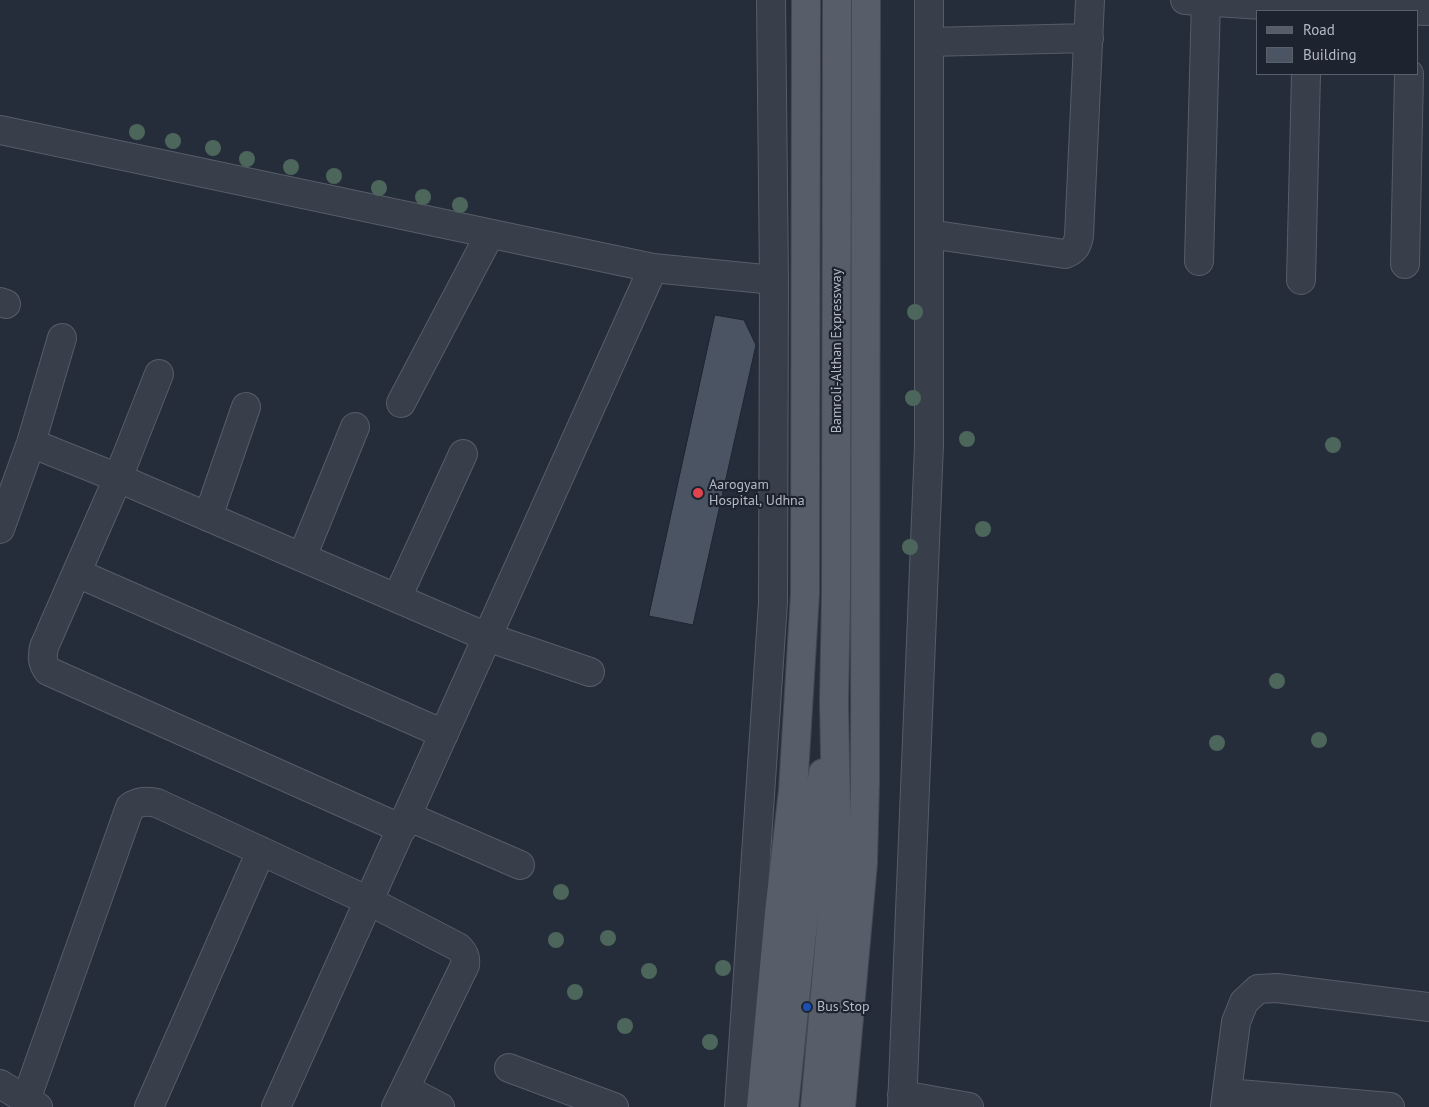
<!DOCTYPE html>
<html>
<head>
<meta charset="utf-8">
<style>
	body { margin:0 }
	#map { position:relative; width:1429px; height:1107px; overflow:hidden; background:#252d3a; font-family:"PT Sans",sans-serif }
	canvas { display:block }
	.legend { position:absolute; left:1256px; top:10px; width:162px; height:65px; box-sizing:border-box; background:#1e242f; border:1px solid #5a606b; margin:0; padding:6px 9px; list-style:none; font-size:15px; color:#b4bac6 }
	.legend li { display:flex; align-items:center; gap:10px; height:25px }
	.legend b { width:25px; border:1px solid #5a606b }
</style>
</head>
<body>
<div id="map">
<canvas width="1429" height="1107"></canvas>
<ul class="legend">
<li><b style="height:6px;background:#575e6a"></b>Road</li>
<li><b style="height:14px;background:#4b5463"></b>Building</li>
</ul>
</div>
<script>
const c = document.querySelector('canvas').getContext('2d');
c.lineJoin = 'round';
function paint(path, color) { c.fillStyle = color; c.fill(path, 'evenodd'); }
function strokePath(path, color, width, dash) { c.strokeStyle = color; c.lineWidth = width; c.lineCap = dash ? 'butt' : 'round'; c.setLineDash(dash || []); c.stroke(path); }
function label(font, color, halo, rows, align = 'center') {
  c.font = font + ' "PT Sans",sans-serif'; c.lineWidth = 4.5; c.setLineDash([]); c.textBaseline = 'middle'; c.strokeStyle = halo; c.fillStyle = color; for (const [text, x, y, turn = 0] of rows) {
    c.save(); c.translate(x, y); c.rotate((+turn || 0) * Math.PI / 180); c.textAlign = isNaN(turn) ? turn : align; if (halo) c.strokeText(text, 0, 0); c.fillText(text, 0, 0); c.restore();
  }
}
const building = new Path2D(`
	M 715,315 L 744,320 L 756,345 L 693,625 L 649,616 Z`);
const minor = new Path2D(`
	M 1185,0 L 1308,8 L 1429,11
	M 929,42 L 1089,38
	M 0,130 L 653,268 L 774,280
	M 929,234 L 1065,254 C 1075,250 1077,246 1079,236 L 1090,0
	M 1199,261 L 1206,0
	M 1405,264 L 1409,74
	M 1301,280 L 1306,74
	M 0,302 L 6,304
	M 159,374 L 118,478 L 44,647 C 42,657 42,663 48,671 L 402,829
	M 401,403 L 490,234
	M 31,443 L 118,478 L 487,637 L 590,672
	M 208,517 L 246,407
	M 0,529 L 31,443 L 62,338
	M 302,557 L 355,427
	M 77,573 L 444,734
	M 397,598 L 463,454
	M 407,816 L 520,865
	M 509,1068 L 614,1107
	M 0,1084 L 38,1107
	M 405,1089 L 440,1107
	M 1227,1093 L 1390,1107
	M 902,1095 L 969,1107
	M 26,1100 L 130,807 C 139,801 146,801 157,803 L 369,901 L 458,947 C 464,953 466,957 465,965 L 396,1107
	M 149,1107 L 261,851
	M 276,1107 L 653,268
	M 739,1107 L 773,602 L 774,280 L 771,0
	M 902,1107 L 929,445 L 929,0
	M 1225,1107 L 1236,1022 L 1244,1002 L 1258,989 L 1277,988 L 1429,1007`);
const major = new Path2D(`
	M 761,1107 L 779,913 L 793,790 L 805,594 L 806,0
	M 784,1107 L 810,855 L 823,773
	M 815,1107 L 837,859 L 834,702 L 836,595 L 837,0
	M 841,1107 L 863,863 L 865,784 L 866,0`);
const trees = [
	[137,132],
	[173,141],
	[213,148],
	[247,159],
	[291,167],
	[334,176],
	[379,188],
	[423,197],
	[460,205],
	[915,312],
	[913,398],
	[967,439],
	[1333,445],
	[983,529],
	[910,547],
	[1277,681],
	[1319,740],
	[1217,743],
	[561,892],
	[608,938],
	[556,940],
	[723,968],
	[649,971],
	[575,992],
	[625,1026],
	[710,1042]
];
const markers = [
	[698,493,6,"#e0444e"],
	[807,1007,5,"#1a4fb4"]
];
const streetNames = [
	["Bamroli-Althan Expressway",837,351,-90]
];
const poiNames = [
	["Aarogyam",709,485],
	["Hospital, Udhna",709,501],
	["Bus Stop",817,1007]
];
paint(building, '#4b5463');
strokePath(building, '#202631', 1);
strokePath(minor, '#575d68', 30);
strokePath(major, '#424853', 30);
strokePath(minor, '#393f4a', 28);
strokePath(major, '#575e6a', 28);
c.fillStyle = '#4d665c';
for (const [x, y] of trees) { c.beginPath(); c.arc(x, y, 8, 0, 2 * Math.PI); c.fill(); }
for (const [x, y, r, color] of markers) { const dot = new Path2D(); dot.arc(x, y, r, 0, 2 * Math.PI); c.fillStyle = color; c.fill(dot); strokePath(dot, '#1e242f', 2); }
label('14px', '#b4bac6', '#1e242f', streetNames);
label('14px', '#b4bac6', '#1e242f', poiNames, 'left');
</script>
</body>
</html>
